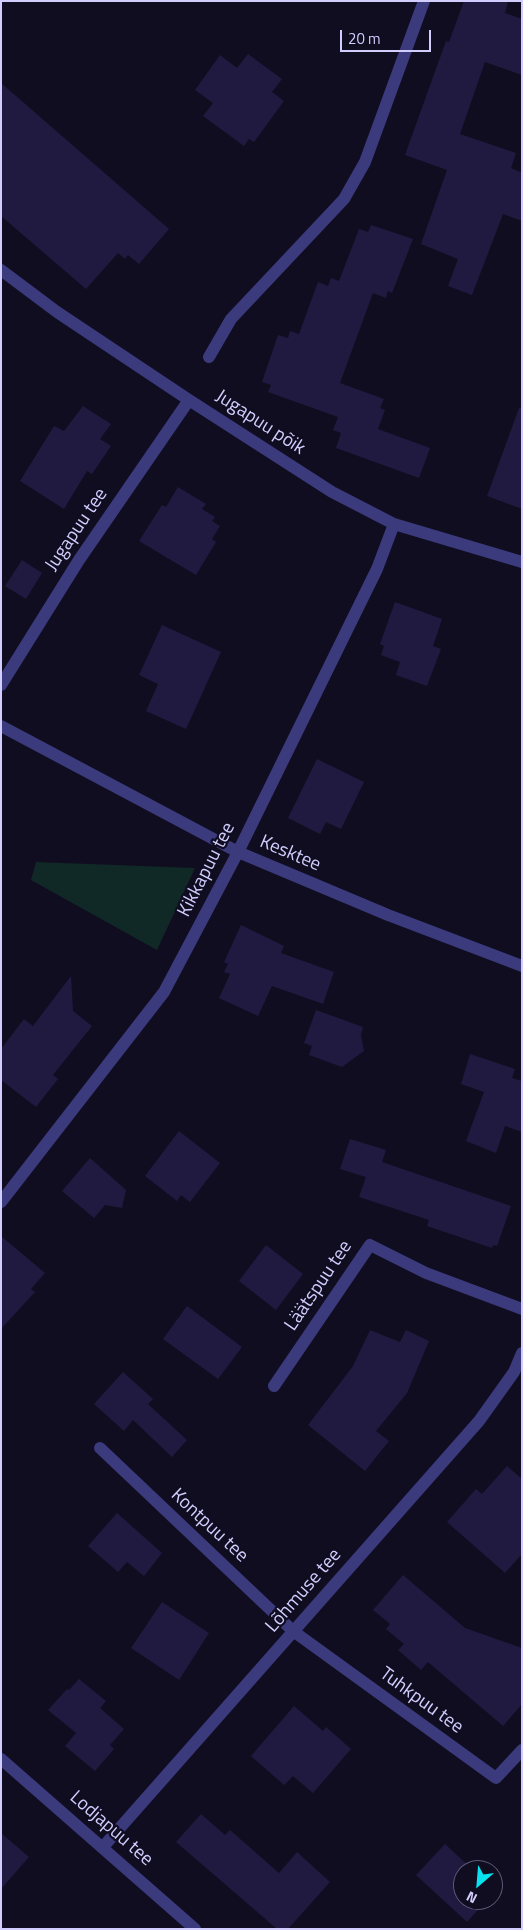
<!DOCTYPE html>
<html>
<head>
<meta charset="utf-8">
<style>
	body { margin:0 }
	#map { position:relative; width:523px; height:1930px; overflow:hidden; background:#100d20; font-family:"Titillium Web",sans-serif }
	canvas { display:block }
	.frame { position:absolute; inset:0; border:2px solid #d1cdfe; pointer-events:none }
	.north { position:absolute; left:453px; top:1860px; width:50px; height:50px; box-sizing:border-box; background:#100d20; border:1px solid #5d5a79; border-radius:50%; rotate:207deg; font-size:14px; font-weight:700; line-height:20px; text-align:center; color:#d1cdfe }
	.north::after { content:''; display:block; margin:auto; width:18px; height:22px; background:#07e2f0; clip-path:polygon(50% 0,100% 100%,50% 72%,0 100%) }
	.scale { position:absolute; left:340px; top:30px; width:91px; height:22px; box-sizing:border-box; border:2px solid #d1cdfe; border-top:0; padding-left:6px; font-size:15px; line-height:18px; white-space:nowrap; color:#d1cdfe; -webkit-text-stroke:4px #100d20; paint-order:stroke }
</style>
</head>
<body>
<div id="map">
<canvas width="523" height="1930"></canvas>
<div class="frame"></div>
<div class="north">N</div>
<div class="scale">20 m</div>
</div>
<script>
const c = document.querySelector('canvas').getContext('2d');
c.lineJoin = 'round';
function paint(path, color) { c.fillStyle = color; c.fill(path, 'evenodd'); }
function strokePath(path, color, width, dash) { c.strokeStyle = color; c.lineWidth = width; c.lineCap = dash ? 'butt' : 'round'; c.setLineDash(dash || []); c.stroke(path); }
function label(font, color, halo, rows, align = 'center') {
  c.font = font + ' "Titillium Web",sans-serif'; c.lineWidth = 4.5; c.setLineDash([]); c.textBaseline = 'middle'; c.strokeStyle = halo; c.fillStyle = color; for (const [text, x, y, turn = 0] of rows) {
    c.save(); c.translate(x, y); c.rotate((+turn || 0) * Math.PI / 180); c.textAlign = isNaN(turn) ? turn : align; if (halo) c.strokeText(text, 0, 0); c.fillText(text, 0, 0); c.restore();
  }
}
const green = new Path2D(`
	M 36,862 L 195,868 L 157,950 L 31,880 Z`);
const building = new Path2D(`
	M 464,1 L 508,1 L 505,13 L 522,19 L 522,75 L 485,62 L 460,134 L 516,153 L 511,168 L 522,173 L 522,221 L 503,214 L 472,295 L 448,286 L 458,259 L 421,244 L 447,170 L 405,155 L 446,41 L 449,42 Z
	M 248,54 L 282,79 L 272,92 L 284,101 L 254,142 L 249,139 L 244,146 L 203,116 L 213,103 L 195,90 L 220,55 L 237,68 Z
	M 1,83 L 169,229 L 139,264 L 128,255 L 125,259 L 118,253 L 86,289 L 1,216 Z
	M 371,225 L 413,239 L 392,293 L 388,291 L 386,298 L 373,293 L 340,383 L 384,399 L 380,408 L 385,410 L 378,429 L 430,448 L 419,478 L 336,448 L 341,433 L 333,430 L 338,417 L 268,392 L 271,385 L 262,382 L 278,335 L 288,338 L 290,331 L 299,334 L 318,282 L 328,286 L 331,278 L 339,281 L 359,229 L 368,232 Z
	M 83,406 L 111,424 L 100,439 L 111,446 L 92,474 L 87,471 L 64,509 L 20,481 L 54,426 L 64,431 Z
	M 519,408 L 522,408 L 522,509 L 487,496 Z
	M 178,487 L 206,504 L 202,509 L 215,517 L 212,521 L 220,526 L 212,539 L 216,542 L 196,575 L 139,541 L 162,505 L 166,507 Z
	M 22,560 L 42,573 L 26,599 L 5,586 Z
	M 395,602 L 442,619 L 433,646 L 441,649 L 427,686 L 396,675 L 400,662 L 381,655 L 384,646 L 380,644 Z
	M 162,625 L 221,652 L 186,729 L 146,711 L 158,684 L 139,675 Z
	M 317,759 L 364,782 L 341,829 L 326,822 L 320,834 L 288,818 Z
	M 241,925 L 284,946 L 281,953 L 334,972 L 323,1004 L 272,986 L 258,1016 L 219,998 L 230,974 L 224,972 L 228,964 L 224,962 Z
	M 71,976 L 73,1011 L 92,1026 L 53,1075 L 58,1079 L 36,1107 L 1,1080 L 1,1049 L 24,1019 L 33,1026 Z
	M 316,1010 L 363,1027 L 361,1035 L 364,1051 L 342,1067 L 309,1055 L 312,1046 L 304,1043 Z
	M 470,1054 L 515,1069 L 512,1078 L 522,1081 L 522,1132 L 505,1126 L 496,1153 L 466,1141 L 484,1092 L 461,1084 Z
	M 179,1131 L 220,1163 L 190,1202 L 181,1195 L 177,1201 L 145,1176 Z
	M 350,1139 L 386,1150 L 382,1162 L 511,1206 L 497,1246 L 493,1245 L 492,1248 L 427,1226 L 429,1220 L 359,1197 L 366,1177 L 340,1169 Z
	M 90,1158 L 126,1190 L 122,1208 L 105,1205 L 94,1218 L 62,1191 Z
	M 1,1236 L 45,1273 L 31,1289 L 35,1292 L 1,1329 Z
	M 266,1245 L 303,1274 L 276,1310 L 239,1281 Z
	M 187,1306 L 242,1347 L 218,1379 L 163,1339 Z
	M 370,1330 L 400,1342 L 406,1330 L 429,1341 L 407,1393 L 376,1431 L 389,1441 L 365,1471 L 308,1425 L 353,1366 Z
	M 123,1372 L 153,1399 L 148,1404 L 187,1440 L 172,1457 L 133,1420 L 124,1431 L 94,1404 Z
	M 507,1466 L 522,1479 L 522,1554 L 505,1573 L 447,1522 L 476,1489 L 482,1494 Z
	M 117,1513 L 162,1553 L 144,1576 L 127,1562 L 118,1572 L 88,1546 Z
	M 403,1575 L 465,1628 L 522,1648 L 522,1704 L 503,1726 L 428,1662 L 421,1670 L 398,1650 L 404,1644 L 386,1629 L 390,1624 L 373,1610 Z
	M 162,1602 L 209,1633 L 179,1680 L 131,1648 Z
	M 79,1679 L 106,1701 L 100,1708 L 124,1729 L 110,1745 L 114,1749 L 95,1771 L 65,1746 L 76,1733 L 48,1710 L 67,1689 L 69,1690 Z
	M 294,1706 L 323,1731 L 326,1727 L 351,1749 L 313,1793 L 293,1776 L 284,1785 L 251,1756 Z
	M 201,1814 L 225,1835 L 230,1830 L 279,1873 L 297,1852 L 330,1882 L 288,1929 L 277,1929 L 176,1842 Z
	M 1,1833 L 29,1857 L 1,1889 Z
	M 445,1844 L 473,1870 L 463,1870 L 463,1900 L 487,1900 L 467,1922 L 416,1875 Z`);
const minor = new Path2D(`
	M 1,270 L 57,312 L 189,400 L 332,492 L 394,524 L 522,562
	M 209,357 L 231,319 L 344,199 L 365,162 L 424,1
	M 1,685 L 79,560 L 189,400
	M 1,726 L 238,852 L 388,915 L 522,966
	M 1,1202 L 164,992 L 238,852 L 377,569 L 394,524
	M 274,1386 L 370,1245 L 426,1273 L 522,1309
	M 100,1448 L 293,1631 L 496,1778 L 522,1750
	M 1,1759 L 195,1929
	M 103,1847 L 479,1421 L 514,1372 L 522,1353`);
const streetNames = [
	["Jugapuu põik",260,423,33],
	["Jugapuu tee",77,530,-56],
	["Kesktee",290,854,23],
	["Kikkapuu tee",207,870,-63],
	["Läätspuu tee",319,1286,-56],
	["Kontpuu tee",209,1526,43],
	["Lõhmuse tee",304,1591,-49],
	["Tuhkpuu tee",421,1701,36],
	["Lodjapuu tee",111,1829,41]
];
paint(green, '#102927');
paint(building, '#201a40');
strokePath(minor, '#3a3a7d', 12);
label('19px', '#d1cdfe', '#100d20', streetNames);
</script>
</body>
</html>
